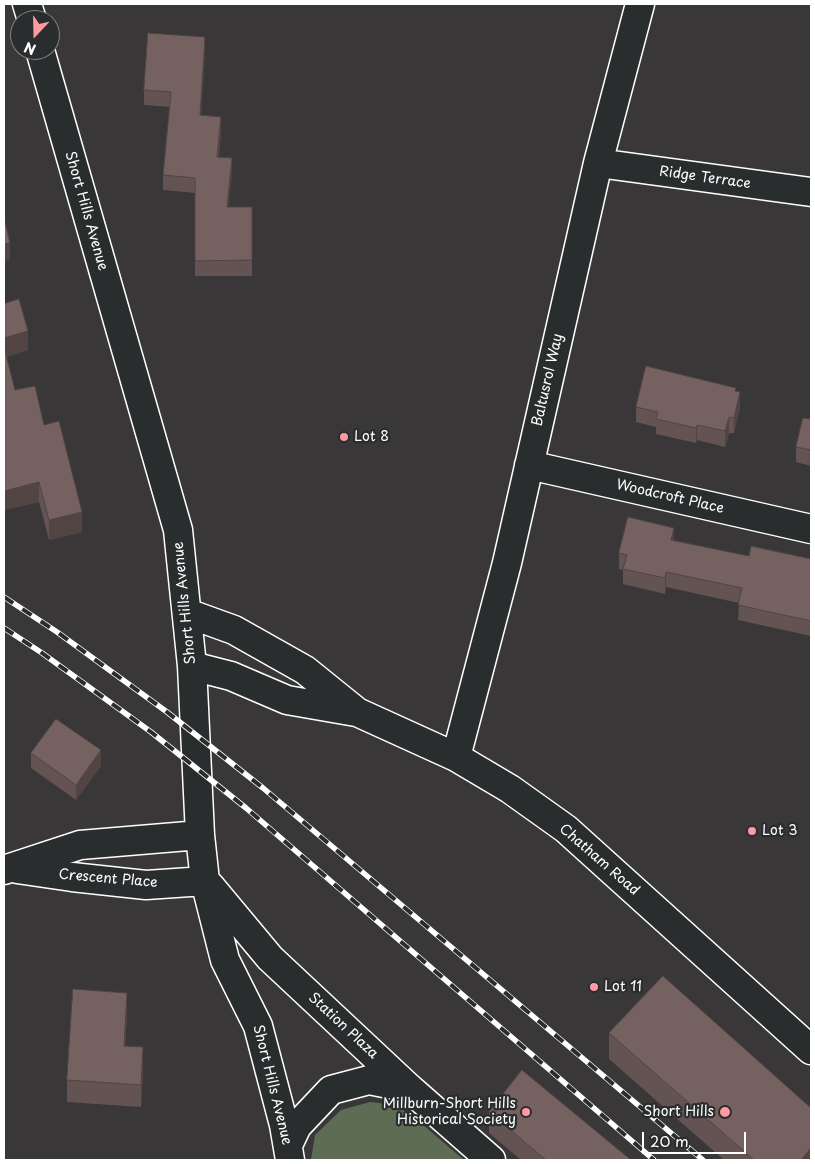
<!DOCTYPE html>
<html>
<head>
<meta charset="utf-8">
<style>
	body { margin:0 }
	#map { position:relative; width:815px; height:1164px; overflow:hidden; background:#393738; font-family:"Playpen Sans",sans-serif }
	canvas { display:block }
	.frame { position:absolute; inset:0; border:5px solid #fff; pointer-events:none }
	.north { position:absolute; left:10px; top:10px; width:50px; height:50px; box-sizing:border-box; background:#2a2d2e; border:1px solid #7f8182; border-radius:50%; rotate:201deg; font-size:14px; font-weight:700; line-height:20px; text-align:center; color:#fff }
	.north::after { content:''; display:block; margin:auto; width:18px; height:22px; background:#ff9aa2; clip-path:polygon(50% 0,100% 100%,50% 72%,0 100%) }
	.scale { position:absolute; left:642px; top:1132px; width:104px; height:22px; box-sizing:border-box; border:2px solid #fff; border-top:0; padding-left:6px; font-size:15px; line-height:18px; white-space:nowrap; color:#fff; -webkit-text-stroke:4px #2a2d2e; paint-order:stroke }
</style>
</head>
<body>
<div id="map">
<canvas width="815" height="1164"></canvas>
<div class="frame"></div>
<div class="north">N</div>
<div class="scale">20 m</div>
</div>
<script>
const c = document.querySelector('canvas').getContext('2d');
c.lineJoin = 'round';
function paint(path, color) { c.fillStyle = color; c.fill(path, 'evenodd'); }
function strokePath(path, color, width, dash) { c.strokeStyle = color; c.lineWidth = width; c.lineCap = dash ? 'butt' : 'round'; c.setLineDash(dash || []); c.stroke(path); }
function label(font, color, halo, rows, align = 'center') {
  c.font = font + ' "Playpen Sans",sans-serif'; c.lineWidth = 4.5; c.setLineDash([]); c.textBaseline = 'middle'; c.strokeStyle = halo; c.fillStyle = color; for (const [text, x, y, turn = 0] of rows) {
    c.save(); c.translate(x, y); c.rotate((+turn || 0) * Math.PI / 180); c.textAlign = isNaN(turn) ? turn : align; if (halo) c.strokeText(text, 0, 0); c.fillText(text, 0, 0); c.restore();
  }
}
const green = new Path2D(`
	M 370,1102 L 395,1105 L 415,1118 L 464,1160 L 311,1160 L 315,1135 L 341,1110 Z`);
const minor = new Path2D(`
	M 27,4 L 32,20
	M 40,50 L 178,530 L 192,666 L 200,835 L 205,881 L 225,960 L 258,1026 L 284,1125 L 290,1160
	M 598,163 L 811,192
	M 529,465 L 811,529
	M 187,613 L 234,630 L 305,670 L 357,712 L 456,757 L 510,789 L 566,829 L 811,1050
	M 192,666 L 231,676 L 287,700 L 356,712
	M 456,757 L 507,563 L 598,163 L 640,4
	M 17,869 L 72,877 L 146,885 L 205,881
	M 4,870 L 80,845 L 200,835
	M 210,886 L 270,958 L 409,1088 L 491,1160
	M 288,1145 L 297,1126 L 331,1090 L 369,1080 L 409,1088`);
const rail = new Path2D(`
	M 4,597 L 57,632 L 167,712 L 263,788 L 703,1160
	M 4,628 L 42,653 L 151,732 L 246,808 L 654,1160`);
const wall = new Path2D(`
	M 205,52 L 201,115 L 221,132 L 219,157 L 232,173 L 228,207 L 252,207 L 252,276 L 195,276 L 195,193 L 163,190 L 163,175 L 170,107 L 144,105 L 144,90 Z
	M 4,304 L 28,350 L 6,357 L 15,390 L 44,425 L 82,532 L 49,540 L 39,502 L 4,510 Z
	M 736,391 L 740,407 L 734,433 L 729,433 L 725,447 L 697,440 L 696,443 L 656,434 L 656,427 L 636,422 L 636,407 Z
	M 811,419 L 811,466 L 796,462 L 796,447 Z
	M 674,541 L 749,556 L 811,559 L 811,636 L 738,620 L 739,603 L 666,587 L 665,594 L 623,584 L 623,570 L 619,569 L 619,553 Z
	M 31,753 L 101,766 L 76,800 L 31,768 Z
	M 127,1014 L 125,1046 L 143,1069 L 141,1107 L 67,1102 L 67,1080 Z
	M 609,1033 L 811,1160 L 724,1160 L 609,1059 Z
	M 489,1112 L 631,1160 L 521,1160 L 489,1133 Z`);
const shadedWall = new Path2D(`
	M 205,37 L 205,52 L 200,130 L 200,115 Z
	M 221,117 L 221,132 L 217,172 L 217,157 Z
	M 232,158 L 232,173 L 227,222 L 227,207 Z
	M 10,243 L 10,260 L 4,261 L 4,244 Z
	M 28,331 L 28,350 L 4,357 L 4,338 Z
	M 740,392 L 740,407 L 734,433 L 734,418 Z
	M 729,417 L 729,433 L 725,447 L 725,431 Z
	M 697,425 L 697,440 L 696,443 L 696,428 Z
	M 39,482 L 39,502 L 4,510 L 4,491 Z
	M 82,512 L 82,532 L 49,540 L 49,520 Z
	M 674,528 L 674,543 L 671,540 Z
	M 666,572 L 666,587 L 665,594 L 665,578 Z
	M 101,750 L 101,766 L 76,800 L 76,785 Z
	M 127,993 L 127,1014 L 124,1067 L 124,1046 Z
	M 143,1047 L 143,1069 L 141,1107 L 141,1085 Z
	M 811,1148 L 811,1160 L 801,1160 Z`);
const building = new Path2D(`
	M 148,33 L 205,37 L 200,115 L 221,117 L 217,157 L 232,158 L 227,207 L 252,207 L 252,260 L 195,261 L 195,178 L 163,175 L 171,92 L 144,90 Z
	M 4,218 L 10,243 L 4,244 Z
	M 19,299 L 28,331 L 4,338 L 4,304 Z
	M 4,347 L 15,390 L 35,386 L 44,425 L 59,421 L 82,512 L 49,520 L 39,482 L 4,491 Z
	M 646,366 L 736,388 L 735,391 L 740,392 L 734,418 L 729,417 L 725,431 L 697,425 L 696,428 L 656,419 L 658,412 L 636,407 Z
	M 803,418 L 811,419 L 811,450 L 796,447 Z
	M 628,517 L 674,528 L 671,540 L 749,556 L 751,546 L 811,559 L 811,621 L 738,605 L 742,588 L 666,572 L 665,578 L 623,569 L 627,555 L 619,553 Z
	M 56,719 L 101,750 L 76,785 L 31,753 Z
	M 663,976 L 811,1108 L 811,1148 L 801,1160 L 754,1160 L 609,1033 Z
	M 73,989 L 127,993 L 124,1046 L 143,1047 L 141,1085 L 67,1080 Z
	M 522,1070 L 631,1160 L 546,1160 L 489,1112 Z`);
const markers = [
	[344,437,5,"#ff9aa2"],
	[752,831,5,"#ff9aa2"],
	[594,987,5,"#ff9aa2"],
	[526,1112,5,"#ff9aa2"],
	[725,1112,6,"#ff9aa2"]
];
const streetNames = [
	["Ridge Terrace",705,178,8],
	["Short Hills Avenue",86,211,74],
	["Baltusrol Way",548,380,-77],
	["Woodcroft Place",670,497,13],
	["Short Hills Avenue",185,603,-96],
	["Chatham Road",599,860,41],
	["Crescent Place",108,879,5],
	["Station Plaza",343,1026,43],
	["Short Hills Avenue",272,1085,76]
];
const poiNames = [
	["Lot 8",354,437],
	["Lot 3",762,831],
	["Lot 11",604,987],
	["Millburn-Short Hills",516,1104,"right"],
	["Historical Society",516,1120,"right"],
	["Short Hills",714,1112,"right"]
];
paint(green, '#5e6c54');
strokePath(minor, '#fff', 31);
strokePath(minor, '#2a2d2e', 28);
strokePath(rail, '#fff', 5.5);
strokePath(rail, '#2a2d2e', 4, [11]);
paint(wall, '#645353');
paint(shadedWall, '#514443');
paint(building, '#746160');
strokePath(building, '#514443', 1);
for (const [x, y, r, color] of markers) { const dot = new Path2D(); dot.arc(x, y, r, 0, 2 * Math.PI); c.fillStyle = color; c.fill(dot); strokePath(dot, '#2a2d2e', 2); }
label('14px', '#fff', '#2a2d2e', streetNames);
label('14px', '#fff', '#2a2d2e', poiNames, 'left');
</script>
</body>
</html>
